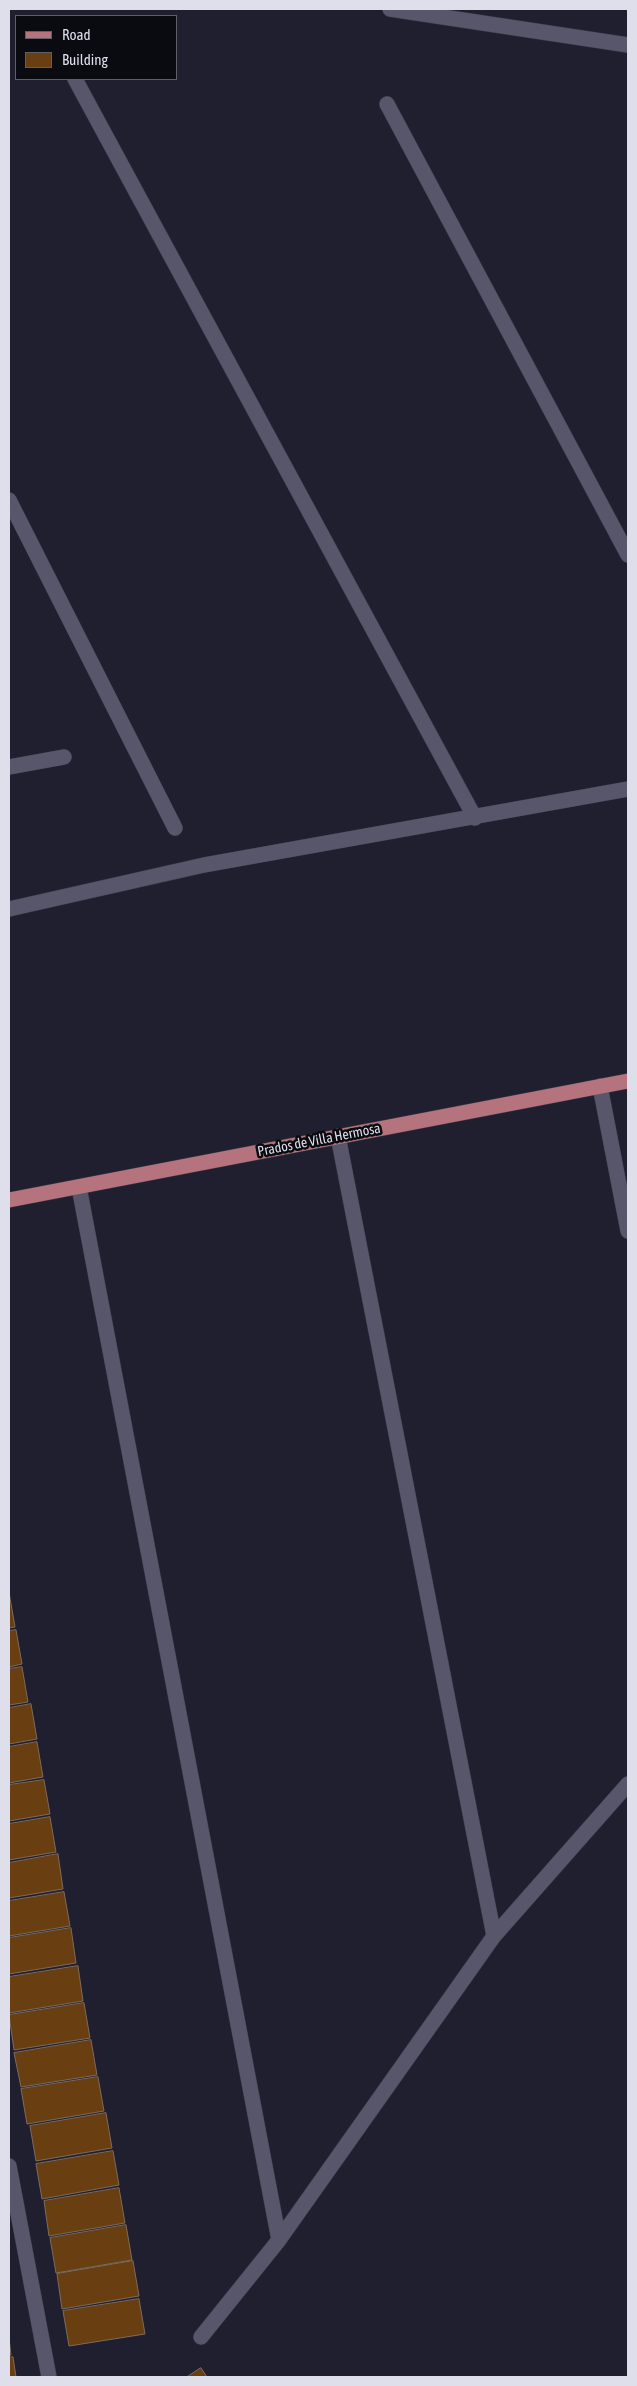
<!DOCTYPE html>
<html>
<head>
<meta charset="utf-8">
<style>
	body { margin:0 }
	#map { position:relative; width:637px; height:2386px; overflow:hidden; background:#201f30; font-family:"Asap Condensed",sans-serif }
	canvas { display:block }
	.frame { position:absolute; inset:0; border:10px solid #dfdfeb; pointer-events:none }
	.legend { position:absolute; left:15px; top:15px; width:162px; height:65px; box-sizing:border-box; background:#0a0a11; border:1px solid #5f5f68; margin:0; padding:6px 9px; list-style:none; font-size:15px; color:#dfdfeb }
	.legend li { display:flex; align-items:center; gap:10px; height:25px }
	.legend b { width:25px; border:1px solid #5f5f68 }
</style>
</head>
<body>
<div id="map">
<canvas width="637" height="2386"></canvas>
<div class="frame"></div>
<ul class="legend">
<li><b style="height:6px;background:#b5747d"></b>Road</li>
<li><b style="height:14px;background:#693f11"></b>Building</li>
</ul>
</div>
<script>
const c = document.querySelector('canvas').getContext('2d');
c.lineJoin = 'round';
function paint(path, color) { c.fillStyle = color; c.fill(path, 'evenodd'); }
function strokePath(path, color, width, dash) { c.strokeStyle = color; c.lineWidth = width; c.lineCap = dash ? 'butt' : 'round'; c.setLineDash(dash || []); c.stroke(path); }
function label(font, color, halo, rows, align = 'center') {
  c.font = font + ' "Asap Condensed",sans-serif'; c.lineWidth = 5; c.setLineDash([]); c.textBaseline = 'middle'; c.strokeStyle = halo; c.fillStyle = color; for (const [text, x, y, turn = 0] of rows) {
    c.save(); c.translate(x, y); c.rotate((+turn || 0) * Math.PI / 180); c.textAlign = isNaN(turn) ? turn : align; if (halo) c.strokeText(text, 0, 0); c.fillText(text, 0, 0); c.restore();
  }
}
const building = new Path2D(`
	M 9,1592 L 15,1627 L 9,1628 Z
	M 16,1630 L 22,1664 L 9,1667 L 9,1631 Z
	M 22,1667 L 28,1702 L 9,1705 L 9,1669 Z
	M 31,1704 L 37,1739 L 9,1744 L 9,1708 Z
	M 37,1742 L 43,1777 L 9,1783 L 9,1747 Z
	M 44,1780 L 50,1814 L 9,1821 L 9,1785 Z
	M 50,1817 L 56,1852 L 9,1860 L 9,1824 Z
	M 58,1854 L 63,1889 L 9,1898 L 9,1863 Z
	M 64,1892 L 70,1926 L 9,1936 L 9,1901 Z
	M 71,1928 L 76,1963 L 9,1974 L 9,1938 Z
	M 78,1966 L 83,2001 L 9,2013 L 9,1977 Z
	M 84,2003 L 90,2038 L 14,2050 L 9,2015 Z
	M 91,2040 L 97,2075 L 21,2087 L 14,2053 Z
	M 98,2077 L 104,2111 L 27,2124 L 21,2089 Z
	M 106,2113 L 112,2148 L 36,2161 L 30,2126 Z
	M 113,2151 L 119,2185 L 42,2199 L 36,2164 Z
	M 119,2188 L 125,2223 L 49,2236 L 44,2201 Z
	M 126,2225 L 132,2260 L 56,2273 L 50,2238 Z
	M 133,2261 L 139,2296 L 62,2309 L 57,2274 Z
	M 139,2299 L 145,2334 L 69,2346 L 63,2311 Z
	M 9,2338 L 11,2355 L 9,2356 Z
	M 13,2357 L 16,2377 L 9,2377 L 9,2358 Z
	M 201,2368 L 207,2377 L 187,2377 Z`);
const minor = new Path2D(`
	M 390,9 L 628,45
	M 75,79 L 475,818
	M 387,104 L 628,555
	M 9,500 L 175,828
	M 9,767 L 64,757
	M 9,909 L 204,865 L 628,789
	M 600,1086 L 628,1231
	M 338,1136 L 494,1936
	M 79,1187 L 279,2240
	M 9,2166 L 49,2377
	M 201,2337 L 279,2240 L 494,1936 L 628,1784`);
const major = new Path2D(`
	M 9,1200 L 628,1081`);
const streetNames = [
	["Prados de Villa Hermosa",319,1140,-11]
];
paint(building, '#693f11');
strokePath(building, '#7d6b5c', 1);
strokePath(minor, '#3d3c4a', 16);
strokePath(major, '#3d3c4a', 16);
strokePath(minor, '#57566a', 15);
strokePath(major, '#b5747d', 15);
label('14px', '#dfdfeb', '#0a0a11', streetNames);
</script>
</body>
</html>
